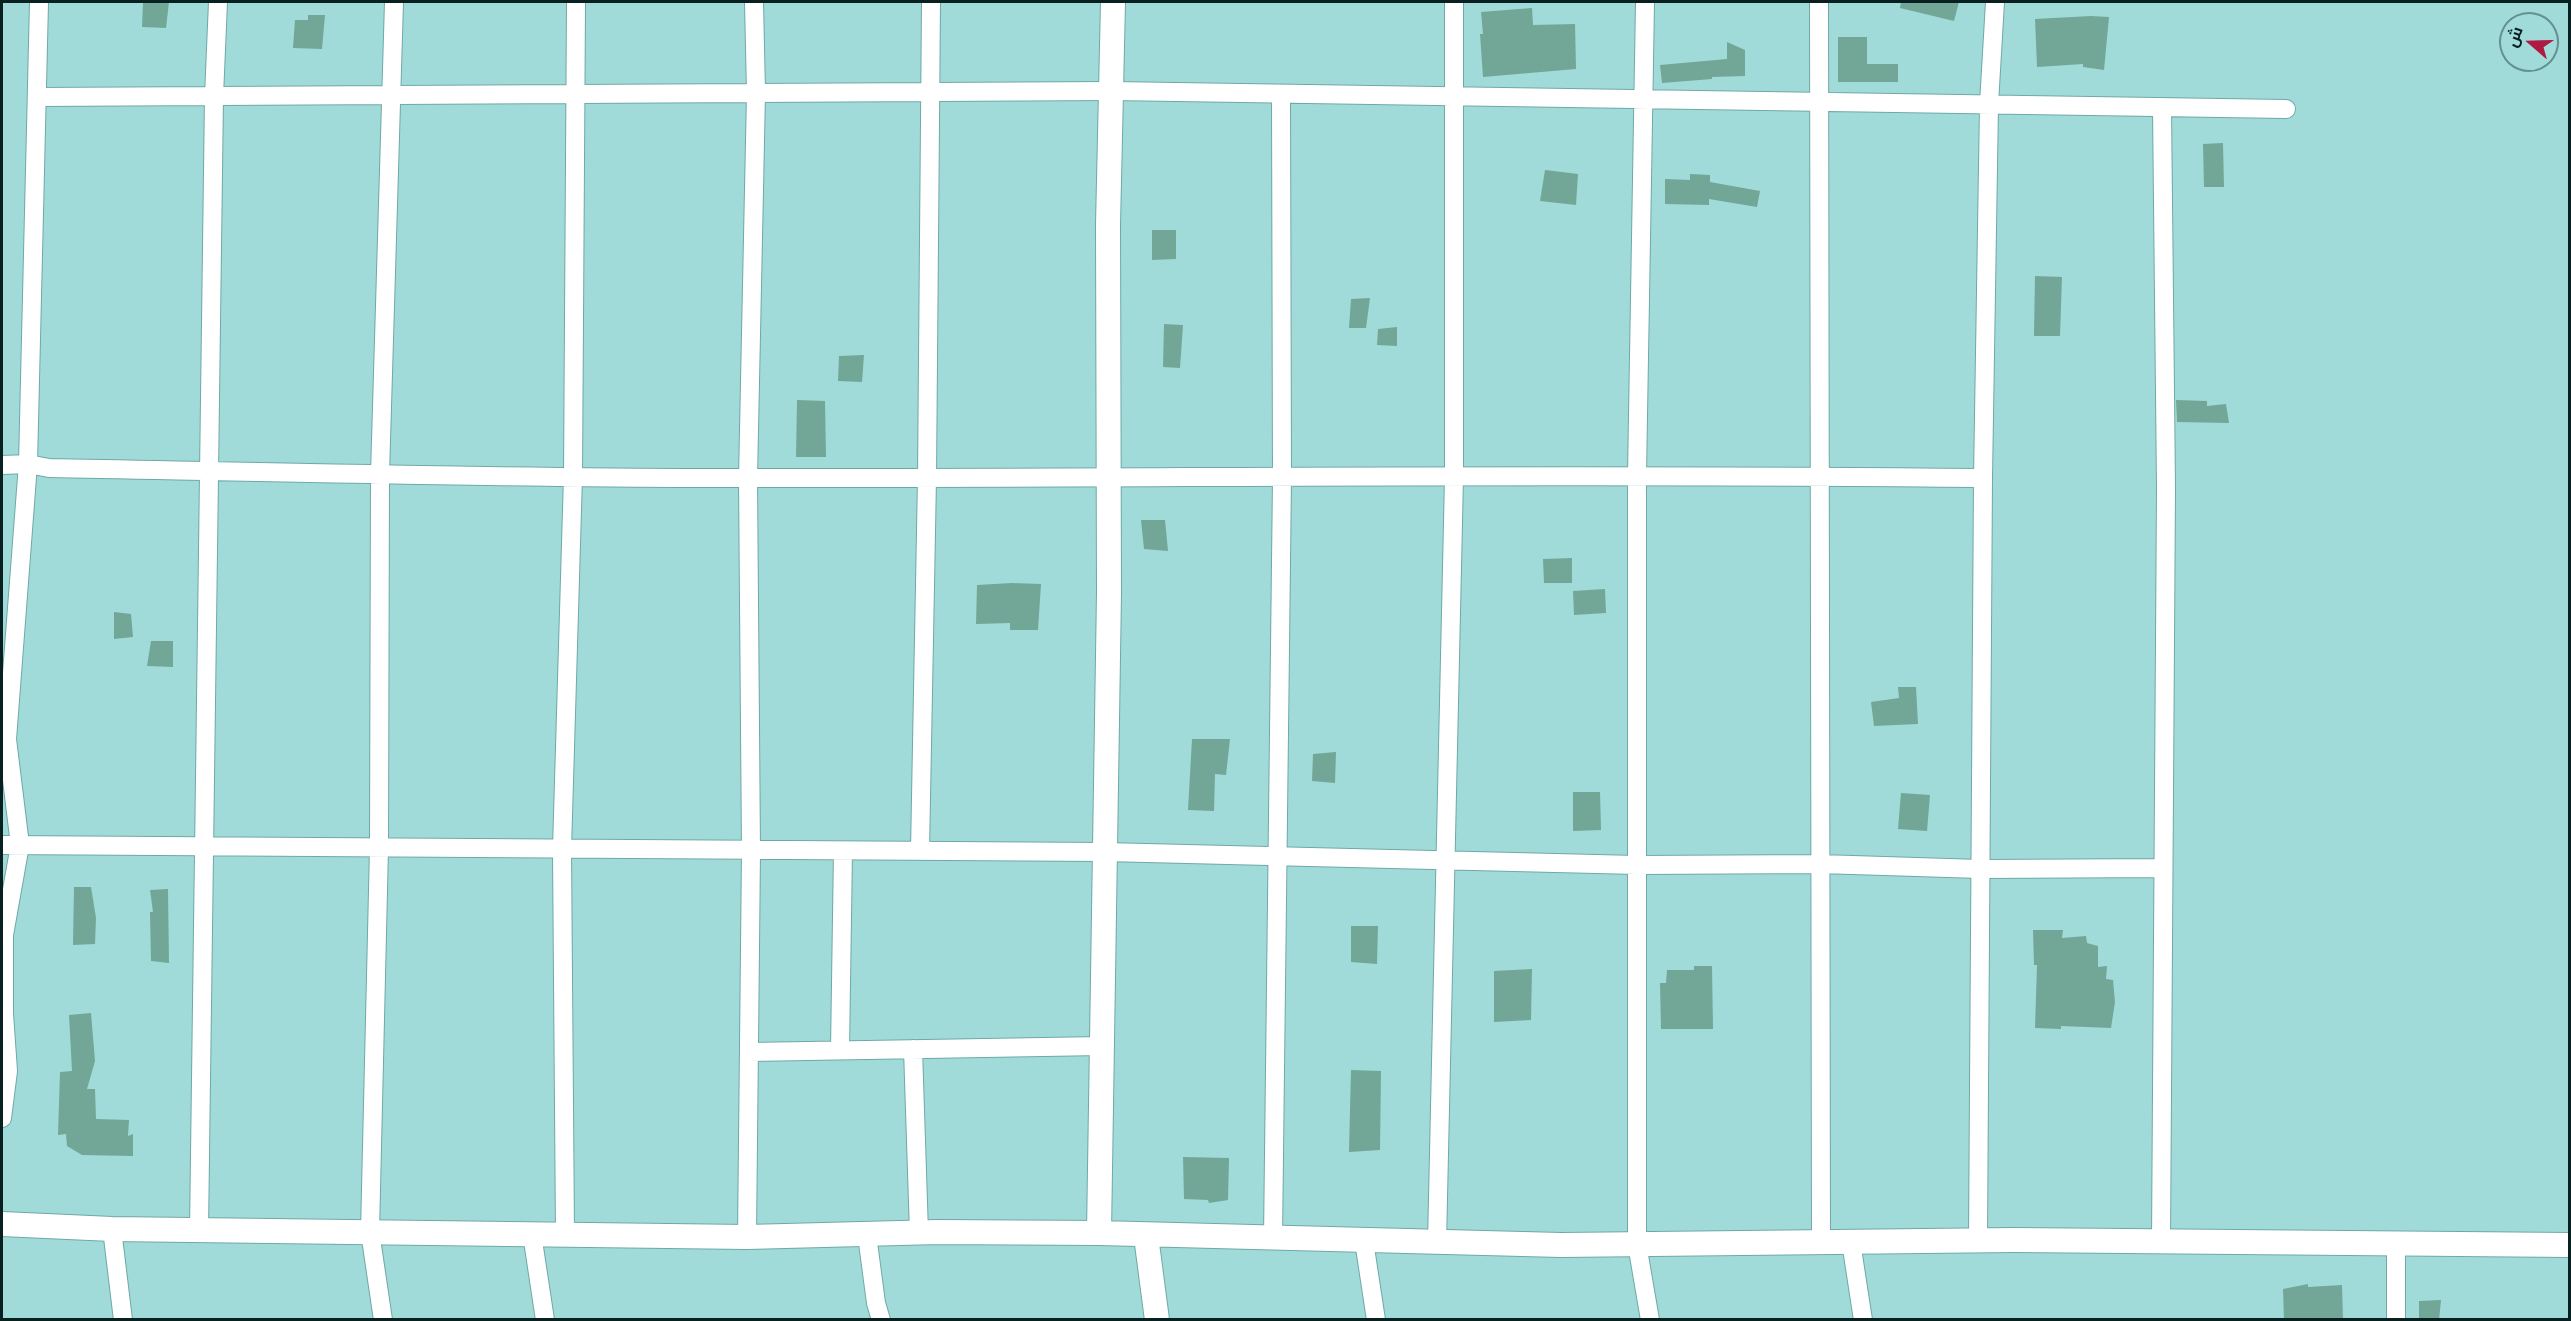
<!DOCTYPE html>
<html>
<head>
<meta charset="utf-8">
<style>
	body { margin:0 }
	#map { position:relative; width:2571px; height:1321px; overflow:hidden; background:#a0dbd9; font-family:"IBM Plex Sans",Cairo,sans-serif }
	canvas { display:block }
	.frame { position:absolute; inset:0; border:3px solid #082120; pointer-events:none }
	.north { position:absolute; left:2499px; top:12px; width:60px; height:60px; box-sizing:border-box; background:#a0dbd9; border:2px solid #63918f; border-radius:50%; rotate:290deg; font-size:16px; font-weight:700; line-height:24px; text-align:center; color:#082120 }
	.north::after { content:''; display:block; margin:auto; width:21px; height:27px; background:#ae1a41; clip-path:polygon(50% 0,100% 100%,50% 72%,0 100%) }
</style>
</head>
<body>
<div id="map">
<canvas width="2571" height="1321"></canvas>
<div class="frame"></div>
<div class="north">ش</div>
</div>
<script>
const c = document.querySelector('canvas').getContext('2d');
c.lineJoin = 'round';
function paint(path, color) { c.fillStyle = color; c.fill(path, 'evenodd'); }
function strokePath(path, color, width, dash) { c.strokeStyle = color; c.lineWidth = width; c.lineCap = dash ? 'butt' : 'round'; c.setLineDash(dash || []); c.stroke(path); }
const building = new Path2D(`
	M 143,2 L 169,2 L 166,28 L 142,27 Z
	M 1901,2 L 1959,2 L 1954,21 L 1900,8 Z
	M 1532,8 L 1533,25 L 1575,24 L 1576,69 L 1483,77 L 1480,34 L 1483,34 L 1481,12 Z
	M 308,15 L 325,15 L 322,49 L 293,48 L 295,20 L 308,20 Z
	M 2091,16 L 2109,17 L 2104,70 L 2083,67 L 2083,64 L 2037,67 L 2035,19 Z
	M 1838,37 L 1867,37 L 1867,64 L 1898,64 L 1898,82 L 1838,82 Z
	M 1727,42 L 1745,50 L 1745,76 L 1712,77 L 1712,79 L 1662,83 L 1660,65 L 1727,59 Z
	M 2223,143 L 2224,187 L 2204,187 L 2203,144 Z
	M 1545,170 L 1578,174 L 1576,205 L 1540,201 Z
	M 1690,174 L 1710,175 L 1710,182 L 1760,191 L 1757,207 L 1709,199 L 1709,205 L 1665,204 L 1665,179 L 1690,180 Z
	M 1152,230 L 1176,230 L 1176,259 L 1152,260 Z
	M 2035,276 L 2062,277 L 2060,336 L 2034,336 Z
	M 1370,298 L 1366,328 L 1349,328 L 1351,299 Z
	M 1164,324 L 1183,325 L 1180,368 L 1163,367 Z
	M 1397,327 L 1397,346 L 1377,345 L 1378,329 Z
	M 864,355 L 862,382 L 838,381 L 839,356 Z
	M 797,400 L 825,401 L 826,457 L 796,457 Z
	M 2176,400 L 2207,401 L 2207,406 L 2226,404 L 2229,423 L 2177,422 Z
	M 1141,520 L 1165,520 L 1168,551 L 1144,549 Z
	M 1572,558 L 1572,583 L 1544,583 L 1543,559 Z
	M 1012,583 L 1041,584 L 1038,630 L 1010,630 L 1010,623 L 976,624 L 977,585 Z
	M 1605,589 L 1606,613 L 1574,615 L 1573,591 Z
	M 114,612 L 131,614 L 133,637 L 114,639 Z
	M 151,641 L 173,641 L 173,667 L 147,666 Z
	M 1898,687 L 1916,687 L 1918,724 L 1874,726 L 1871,702 L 1899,698 Z
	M 1192,739 L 1230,739 L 1226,775 L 1215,774 L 1214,811 L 1188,810 Z
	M 1336,752 L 1335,783 L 1312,781 L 1313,754 Z
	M 1573,792 L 1600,792 L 1601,830 L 1573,831 Z
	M 1901,793 L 1930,795 L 1927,831 L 1898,829 Z
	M 74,887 L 91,887 L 96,918 L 95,944 L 73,945 Z
	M 168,889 L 169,963 L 151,961 L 150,912 L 153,912 L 150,890 Z
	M 1351,926 L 1378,926 L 1377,964 L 1351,962 Z
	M 2033,930 L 2063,930 L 2062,938 L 2086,936 L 2087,943 L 2098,946 L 2098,967 L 2107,966 L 2106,979 L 2113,980 L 2115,1002 L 2111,1028 L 2061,1026 L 2061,1029 L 2035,1028 L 2037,965 L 2034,965 Z
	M 1694,966 L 1712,966 L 1713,1029 L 1661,1029 L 1660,983 L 1666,983 L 1667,970 L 1694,970 Z
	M 1532,969 L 1531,1020 L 1494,1022 L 1494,971 Z
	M 91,1013 L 95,1061 L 87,1089 L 95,1089 L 96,1119 L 129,1120 L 128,1136 L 133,1134 L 133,1156 L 82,1155 L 67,1146 L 66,1134 L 58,1135 L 60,1072 L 72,1071 L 69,1015 Z
	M 1351,1070 L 1381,1071 L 1380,1150 L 1349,1152 Z
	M 1183,1157 L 1229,1158 L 1228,1200 L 1209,1203 L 1208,1200 L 1184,1199 Z
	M 2308,1284 L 2308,1287 L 2342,1285 L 2343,1320 L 2284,1320 L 2283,1289 Z
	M 2441,1300 L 2439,1320 L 2419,1320 L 2419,1301 Z`);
const street = new Path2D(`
	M 1645,2 L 1637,475 L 1637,1244 L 1650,1320
	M 1819,2 L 1821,1242
	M 37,97 L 1111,91 L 2286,109
	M 2,465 L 28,464 L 49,468 C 260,472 470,477 681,478 C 1115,479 1549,473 1983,478
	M 2,845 L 1105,852 L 1637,865 L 1820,864 L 1980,869 L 2163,868
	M 920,851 L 927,478 L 931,2
	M 913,1049 L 919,1233
	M 840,1050 L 843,851
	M 749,1052 L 1102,1046
	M 2,1118 L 8,1071 L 4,1014 L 4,935 L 20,845 L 7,739 L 28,464 L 39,2
	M 112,1229 L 123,1320
	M 199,1230 L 214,96 L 218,2
	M 532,1234 L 545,1320
	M 565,1235 L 562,849 L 573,476 L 576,2
	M 867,1235 L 876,1303 L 881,1320
	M 747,1237 L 751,851 L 748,478 L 756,93 L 754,2
	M 1273,1239 L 1282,478 L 1281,94
	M 1978,1240 L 1983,478 L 1989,104 L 1995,2
	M 1364,1241 L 1376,1320
	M 2161,1241 L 2166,489 L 2162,107
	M 1851,1242 L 1863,1320
	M 1437,1243 L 1454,477 L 1454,2
	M 383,1320 L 370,1232 L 379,848 L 380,474 L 394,2
	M 2396,1320 L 2396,1244`);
const secondary = new Path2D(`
	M 2,1224 L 112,1229 L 747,1237 L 938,1232 L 1099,1233 L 1561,1245 L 2014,1240 L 2570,1245
	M 1099,1233 L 1109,592 L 1108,225 L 1113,2
	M 1146,1236 L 1157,1320`);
paint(building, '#72a696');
strokePath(street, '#6fa9a7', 20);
strokePath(secondary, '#6fa9a7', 26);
strokePath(street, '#fff', 18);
strokePath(secondary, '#fff', 24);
</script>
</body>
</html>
